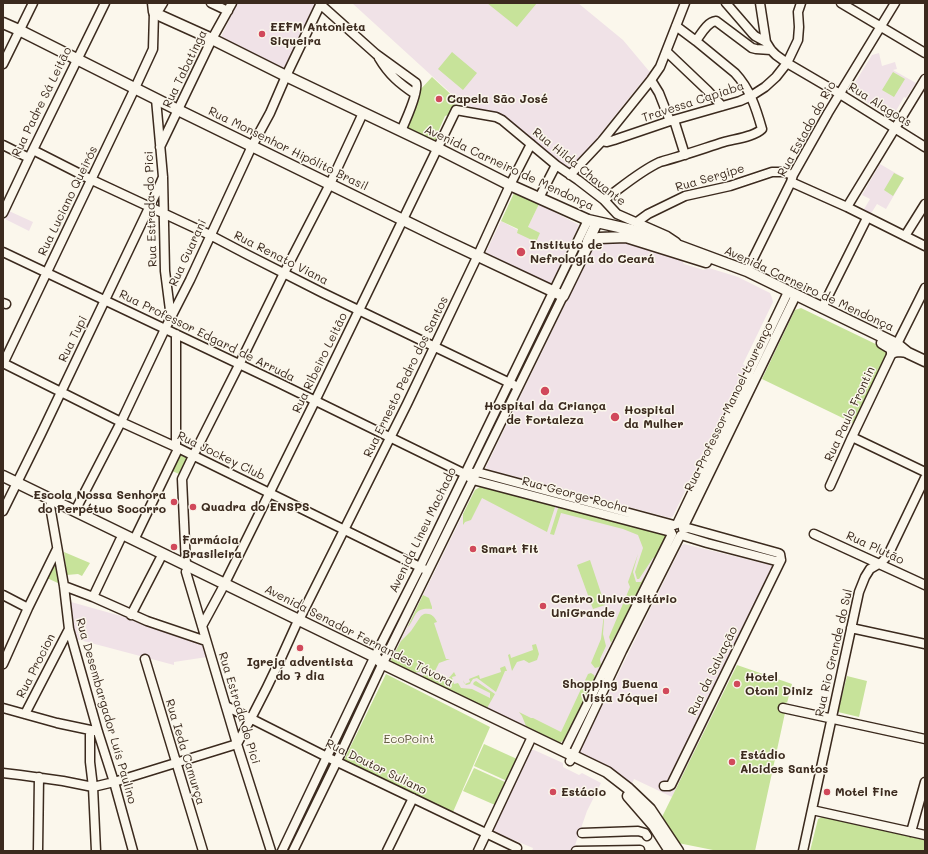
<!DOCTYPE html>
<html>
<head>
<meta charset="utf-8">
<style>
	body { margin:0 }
	#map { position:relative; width:928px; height:854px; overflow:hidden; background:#fbf7ec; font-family:Mali,sans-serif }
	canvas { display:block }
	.frame { position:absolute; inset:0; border:4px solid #3b2a1e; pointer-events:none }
</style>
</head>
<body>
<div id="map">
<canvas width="928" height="854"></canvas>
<div class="frame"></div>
</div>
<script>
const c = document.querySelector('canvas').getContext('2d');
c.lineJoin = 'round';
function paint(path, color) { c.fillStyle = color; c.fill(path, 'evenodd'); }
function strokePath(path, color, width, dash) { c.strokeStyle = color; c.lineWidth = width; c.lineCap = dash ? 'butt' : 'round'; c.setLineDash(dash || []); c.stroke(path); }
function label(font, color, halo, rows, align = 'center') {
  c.font = font + ' Mali,sans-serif'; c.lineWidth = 3; c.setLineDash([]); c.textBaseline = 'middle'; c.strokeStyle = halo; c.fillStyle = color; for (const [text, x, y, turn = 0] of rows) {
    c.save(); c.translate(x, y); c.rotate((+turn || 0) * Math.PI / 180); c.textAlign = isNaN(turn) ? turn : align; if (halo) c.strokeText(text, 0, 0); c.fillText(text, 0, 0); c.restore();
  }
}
const built = new Path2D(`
	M 237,3 L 317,3 L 285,69 L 221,37 Z
	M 352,3 L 578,3 L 623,40 L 649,71 L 653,71 L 641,83 L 569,173 L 502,116 L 466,105 L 455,97 Z
	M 879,53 L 882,66 L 895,62 L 897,69 L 893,70 L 916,83 L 906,98 L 904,97 L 893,116 L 890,117 L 852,93 L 851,89 L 872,55 Z
	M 880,164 L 904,178 L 886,209 L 877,204 L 870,215 L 863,211 L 870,199 L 862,195 Z
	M 539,204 L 579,225 L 552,282 L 550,284 L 487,253 L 486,252 L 501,221 L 518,230 L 517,233 L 528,227 Z
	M 9,211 L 33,222 L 29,231 L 5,219 Z
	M 627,242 L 681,259 L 684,264 L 704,270 L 709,268 L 738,277 L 770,293 L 772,298 L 773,302 L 743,364 L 745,366 L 745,368 L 673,516 L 670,518 L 487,469 L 486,467 L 592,249 L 600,244 Z
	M 480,487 L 669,535 L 604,656 L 601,665 L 563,741 L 559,743 L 421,676 L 392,662 L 391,660 L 475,490 Z
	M 684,544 L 783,568 L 672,797 L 634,779 L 632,784 L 607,767 L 581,754 L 580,751 L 682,545 Z
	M 71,602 L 128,618 L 202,643 L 207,657 L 174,662 L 174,665 L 76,639 L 72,617 Z
	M 529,750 L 534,750 L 563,763 L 563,767 L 579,775 L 582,773 L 601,783 L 587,811 L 573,851 L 532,851 L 533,848 L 492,831 Z`);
const green = new Path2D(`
	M 487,3 L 537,3 L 517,27 Z
	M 452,52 L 477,73 L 463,90 L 438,69 Z
	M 893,72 L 905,79 L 894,97 L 882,90 Z
	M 432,77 L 457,100 L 449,115 L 445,116 L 438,132 L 439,137 L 436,141 L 433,142 L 405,129 L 419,91 Z
	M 894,173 L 904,178 L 893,196 L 884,190 Z
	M 514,193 L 516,193 L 539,204 L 528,227 L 540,233 L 536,242 L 517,233 L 518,229 L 501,221 Z
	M 801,308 L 888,350 L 889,353 L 853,423 L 762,379 L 795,310 Z
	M 179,455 L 190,459 L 184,476 L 172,471 Z
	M 480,487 L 556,504 L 547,532 L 482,498 L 471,520 L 465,522 L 463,525 L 463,514 L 475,490 Z
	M 559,505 L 669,535 L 659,556 L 653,558 L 639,579 L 637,579 L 635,572 L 643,548 L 638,535 L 623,529 L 561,513 L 554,535 L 550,534 Z
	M 64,552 L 90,563 L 82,576 L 78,574 L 67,575 Z
	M 638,554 L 633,572 L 636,582 L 641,582 L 654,561 L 657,560 L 611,643 L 609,637 L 630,587 L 628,582 Z
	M 590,560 L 605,605 L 603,634 L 606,646 L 600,659 L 601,665 L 599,667 L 595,668 L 591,663 L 601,639 L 605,605 L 593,609 L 577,565 Z
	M 56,565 L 57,566 L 60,584 L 47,578 L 53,566 Z
	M 423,595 L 429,598 L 432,607 L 432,609 C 412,607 417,618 407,628 Z
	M 424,614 C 431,613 434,616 437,622 L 434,623 L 446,659 L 450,659 L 439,663 L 435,671 L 427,669 L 415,673 L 392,662 L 391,660 L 401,641 L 411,631 L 421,616 Z
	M 536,644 L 539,654 L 537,660 L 529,663 L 524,660 L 517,662 L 512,671 L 508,655 L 510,654 L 511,658 L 533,650 L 532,645 Z
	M 737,665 L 792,684 L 787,703 L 786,702 L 785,706 L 784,706 L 782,712 L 785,713 L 755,851 L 718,851 L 678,843 L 662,817 Z
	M 505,666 L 507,671 L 505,671 L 496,692 L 477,678 L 473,679 L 471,682 L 470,684 L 466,685 L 464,683 L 463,680 L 465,684 L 470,682 L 469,679 L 479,675 L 480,679 L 501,672 L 500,668 Z
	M 454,672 L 456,676 L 452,677 L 454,684 L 458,683 L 461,688 L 472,689 L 490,698 L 490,693 L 474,685 L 473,684 L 474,682 L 476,681 L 495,694 L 487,708 L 421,676 L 429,674 L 441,680 C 448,680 450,677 454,672 Z
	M 591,673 L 594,675 L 595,678 L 563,741 L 559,743 L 526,726 L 522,716 L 519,712 L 531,718 L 533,718 L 561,732 L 588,674 Z
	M 386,674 L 490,727 L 453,812 L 344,760 Z
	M 847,676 L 867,681 L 859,717 L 838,712 Z
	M 484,744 L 517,759 L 507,781 L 474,766 Z
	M 474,768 L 505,782 L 495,805 L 463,791 Z
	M 822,817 L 925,840 L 925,851 L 810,851 L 818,819 Z`);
const minor = new Path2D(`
	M 211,3 L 228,11
	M 726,3 L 752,33 L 755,36 L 766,42
	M 760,3 L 766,42 L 771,50 L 776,55 L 787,63 L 840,94 L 925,147
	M 841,3 L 925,53
	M 320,4 L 376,54 L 416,83 C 419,92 405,122 401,131
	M 696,41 C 701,34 707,22 716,21 L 752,48 L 756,49 L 771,50
	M 667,52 L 708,91 L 722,106
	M 379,58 C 389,75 400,84 415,94
	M 3,64 L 33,3
	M 651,80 L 659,93 L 670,121
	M 156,99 L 163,177 L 165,271 L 171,318
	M 674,120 L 685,155
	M 602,141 L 607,142 L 614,140 L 670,121 L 740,101 L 751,96 L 765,87 L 776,77 L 787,63 L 798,40 L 799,27 L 798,12 L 801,3
	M 3,145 L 29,158
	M 160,147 L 212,39 L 232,3
	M 33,150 L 92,180 L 210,235 L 248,255 L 323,293 L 514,385
	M 570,175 L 602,141 L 651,80 L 660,67 L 685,3
	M 791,182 L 847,207 L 925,246
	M 539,198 L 556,165
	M 604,200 C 622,187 640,171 660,162 C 682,156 702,149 724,142 C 734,139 754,137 762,129 C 756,108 750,89 735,73 L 696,41 L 676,26
	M 847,207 L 925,79
	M 3,213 L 29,158 L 105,3
	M 637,222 L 648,214 L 685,196 L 730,186 L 772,172 L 783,172 L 793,175
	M 905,236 L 925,204
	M 3,252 L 279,383 L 465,474 L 473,480 L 671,532
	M 747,271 L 791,182 L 793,175 L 828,113 L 895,3
	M 3,303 L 6,304
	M 822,308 L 867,218
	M 176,334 L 176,447
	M 897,344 L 925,288
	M 3,363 L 121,422 L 176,447 L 424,569
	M 3,364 L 135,88 L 153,49 L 154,12 L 160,8 L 163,3
	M 852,437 L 925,472
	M 473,473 L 477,472 L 674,525
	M 830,486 L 852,437 L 892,353 L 899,352 L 908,353
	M 50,506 L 64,586 L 69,629 L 98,732 L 114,782 L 133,851
	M 3,511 L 41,434 L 157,191 L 163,177
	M 75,511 L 121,422 L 165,329 L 190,280 L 252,146 L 270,113 L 286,76 L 321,3
	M 677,524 L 788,292
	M 683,528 L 796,295
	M 814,534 L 925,585
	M 681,535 L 707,543 L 776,561 L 779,561 L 781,560 L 780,554 L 778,553 L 688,528 L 683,529
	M 134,540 L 178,449
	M 186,565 L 182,479 L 193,456 L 239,365 L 284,273 L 330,184 L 363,113
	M 186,572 L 237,744 L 271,851
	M 64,586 L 93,597 L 147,621 L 206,641
	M 3,595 L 28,608
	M 93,597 L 120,540
	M 131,615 L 160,559
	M 299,620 L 407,404 L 478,255 L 510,185 L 531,144
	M 202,626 L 222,589 L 315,401 L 456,110 L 496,117 L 502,120 L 556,165 L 578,180 L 604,200 L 617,214 L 667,236 L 676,242
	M 851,628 L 925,644
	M 145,659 L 203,851
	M 3,664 L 28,608 L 57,549
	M 226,706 L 327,757 L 517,848
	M 3,708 L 57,723 L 95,731
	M 783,708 L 925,739
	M 25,714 L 69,629
	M 90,731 L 90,762 L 93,787 L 96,851
	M 237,744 C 259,705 278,666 296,625
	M 564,751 L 672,534
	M 570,761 L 622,651 L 680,536
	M 3,773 L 20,775 L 63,781 L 93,787 L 114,782 L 237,744
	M 664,786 L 669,786 L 671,785 L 781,560
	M 812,810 L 925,835
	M 911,832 L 925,782
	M 582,833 L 638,831 L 645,833 L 647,836
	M 38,851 L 39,777
	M 282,851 L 372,662 L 420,567 L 588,220
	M 293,851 L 337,761 L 380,669 L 563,296
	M 387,851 L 413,798
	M 478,851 L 530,741
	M 576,851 L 640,850
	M 803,851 L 859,592 L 865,577 L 870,569 L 882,562 L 888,555 L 925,478`);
const major = new Path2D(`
	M 153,3 L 154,12 L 161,16 L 212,39 L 286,76 L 437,148 L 510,185 L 588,220 L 632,230 L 658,238 L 747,271 L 897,344 L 908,353 L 925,361
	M 3,23 L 19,30 L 178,110 L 442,239 L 563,296 L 586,249 L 588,241 L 597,222
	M 587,247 L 592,242 L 599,238 L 626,237 L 706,262
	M 882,343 L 892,349 L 892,353
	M 3,476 L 375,657 L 383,664 L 607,772 L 629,789 L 650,809 L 678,851
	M 628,796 L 654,826 L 670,851`);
const markers = [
	[262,34,4,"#d1495b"],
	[439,99,4,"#d1495b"],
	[521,252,5,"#d1495b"],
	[545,391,5,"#d1495b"],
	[615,417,5,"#d1495b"],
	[174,502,4,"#d1495b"],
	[193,507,4,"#d1495b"],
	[174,547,4,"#d1495b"],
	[473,549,4,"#d1495b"],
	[543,606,4,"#d1495b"],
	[300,648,4,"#d1495b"],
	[737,684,4,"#d1495b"],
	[666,691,4,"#d1495b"],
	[732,762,4,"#d1495b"],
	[553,792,4,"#d1495b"],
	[827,792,4,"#d1495b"]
];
const poiNames = [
	["EEFM Antonieta",270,27],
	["Siqueira",270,41],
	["Capela São José",447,99],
	["Instituto de",530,245],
	["Nefrologia do Ceará",530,259],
	["Hospital da Criança",545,406,"center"],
	["de Fortaleza",545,420,"center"],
	["Hospital",624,410],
	["da Mulher",624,424],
	["Escola Nossa Senhora",166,495,"right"],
	["do Perpétuo Socorro",166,509,"right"],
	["Quadra do ENSPS",201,507],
	["Farmácia",182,540],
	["Brasileira",182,554],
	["Smart Fit",481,549],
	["Centro Universitário",551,599],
	["UniGrande",551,613],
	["Igreja adventista",300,662,"center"],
	["do 7 dia",300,676,"center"],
	["Hotel",745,677],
	["Otoni Diniz",745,691],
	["Shopping Buena",658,684,"right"],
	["Vista Jóquei",658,698,"right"],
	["Estádio",740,755],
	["Alcides Santos",740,769],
	["Estácio",561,792],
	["Motel Fine",835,792]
];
const streetNames = [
	["Rua Tabatinga",185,69,-64],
	["Rua Padre Sá Leitão",42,102,-64],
	["Travessa Capiaba",693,102,-18],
	["Rua Alagoas",880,105,32],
	["Rua Estado do Rio",807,129,-61],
	["Rua Monsenhor Hipólito Brasil",288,149,26],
	["Rua Hilda Chavante",579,167,39],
	["Avenida Carneiro de Mendonça",509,168,25],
	["Rua Sergipe",710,178,-16],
	["Rua Luciano Queirós",68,201,-64],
	["Rua Estrada do Pici",151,209,-92],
	["Rua Guarani",188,253,-65],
	["Rua Renato Viana",281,258,27],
	["Avenida Carneiro de Mendonça",809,289,25],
	["Rua Professor Edgard de Arruda",207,336,26],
	["Rua Tupi",73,339,-64],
	["Rua Ribeiro Leitão",320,363,-64],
	["Rua Ernesto Pedro dos Santos",406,377,-64],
	["Rua Professor Manoel Lourenço",729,407,-64],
	["Rua Paulo Frontin",850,414,-65],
	["Rua Jockey Club",221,456,26],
	["Rua George Rocha",575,495,15],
	["Avenida Lineu Machado",423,530,-64],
	["Rua Plutão",875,548,25],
	["Avenida Senador Fernandes Távora",359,636,27],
	["Rua Rio Grande do Sul",834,653,-77],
	["Rua Procion",36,666,-63],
	["Rua da Salvação",713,671,-64],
	["Rua Estrada do Pici",239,708,73],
	["Rua Desembargador Luís Paulino",106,711,74],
	["Rua Ieda Camurça",185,752,73],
	["Rua Doutor Suliano",376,767,26]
];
const parkNames = [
	["EcoPoint",409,739]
];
paint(built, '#f0e2e7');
paint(green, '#c7e39a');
strokePath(minor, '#3b2a1e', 11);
strokePath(major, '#3b2a1e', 13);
strokePath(minor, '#fbf7ec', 8);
strokePath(major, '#fbf7ec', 10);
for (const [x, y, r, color] of markers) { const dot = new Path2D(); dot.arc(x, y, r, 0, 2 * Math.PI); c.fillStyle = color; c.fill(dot); strokePath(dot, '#fbf7ec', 1.5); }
label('bold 12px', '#3b2a1e', '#fbf7ec', poiNames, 'left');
label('12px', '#3b2a1e', '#fbf7ec', streetNames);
label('12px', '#5e583d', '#fbf7ec', parkNames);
</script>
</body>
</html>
